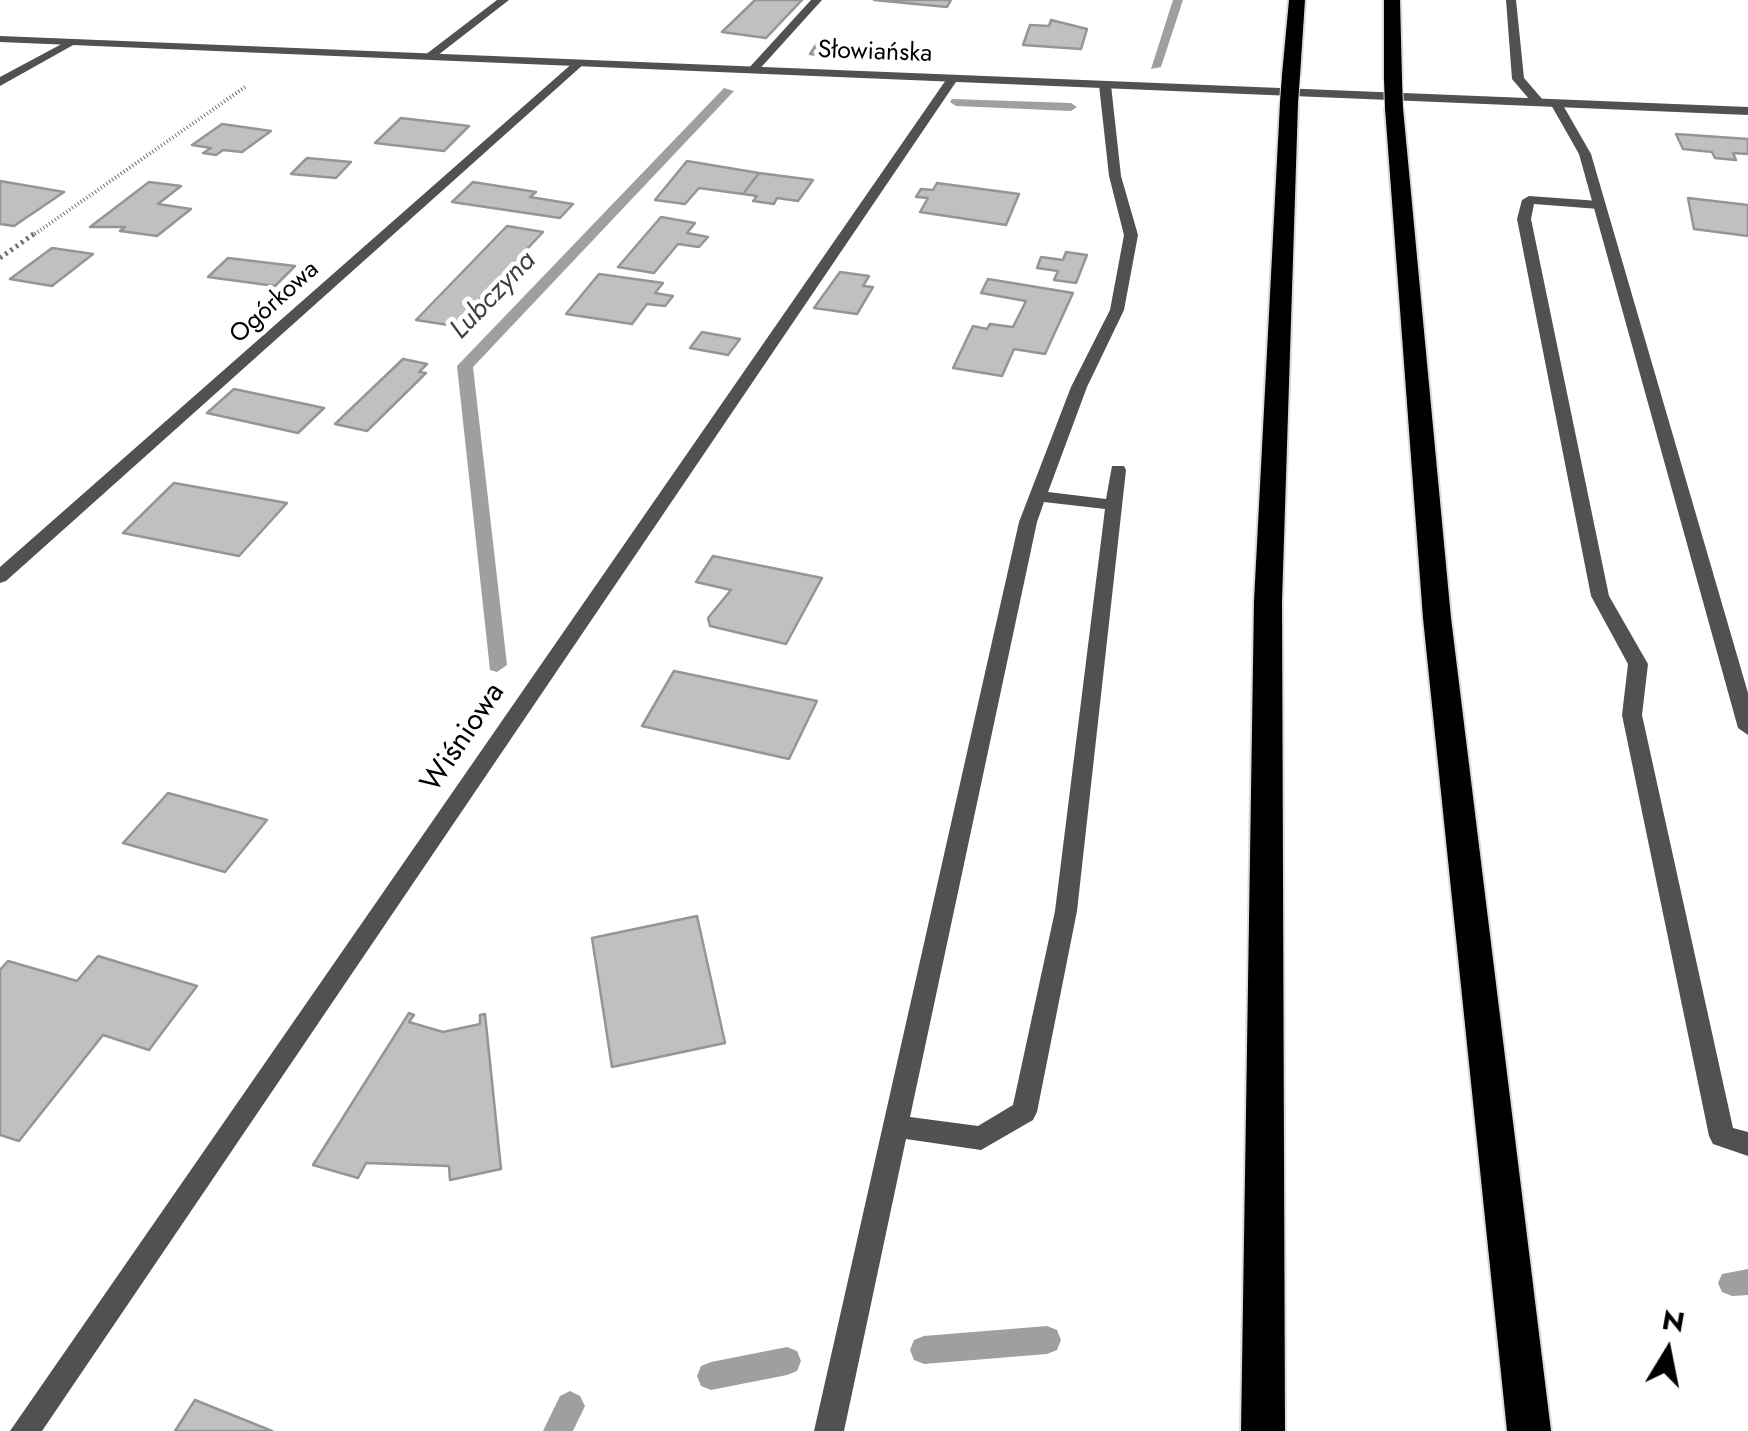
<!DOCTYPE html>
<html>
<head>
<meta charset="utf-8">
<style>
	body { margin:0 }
	#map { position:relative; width:1748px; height:1431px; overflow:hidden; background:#fff; font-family:Jost,sans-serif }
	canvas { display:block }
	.north { position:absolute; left:1618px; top:1301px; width:100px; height:100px; -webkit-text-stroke:8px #fff; paint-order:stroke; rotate:10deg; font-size:28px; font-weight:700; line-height:40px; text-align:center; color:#000 }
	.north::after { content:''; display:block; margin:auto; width:35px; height:45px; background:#000; clip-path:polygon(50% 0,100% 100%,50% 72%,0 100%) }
</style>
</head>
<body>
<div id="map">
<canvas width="1748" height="1431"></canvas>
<div class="north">N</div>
</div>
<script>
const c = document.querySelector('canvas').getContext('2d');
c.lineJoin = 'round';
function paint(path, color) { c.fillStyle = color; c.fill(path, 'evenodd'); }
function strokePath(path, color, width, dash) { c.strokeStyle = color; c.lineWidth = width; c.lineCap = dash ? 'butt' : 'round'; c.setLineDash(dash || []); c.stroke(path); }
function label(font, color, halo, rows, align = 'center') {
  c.font = font + ' Jost,sans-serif'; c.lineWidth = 9; c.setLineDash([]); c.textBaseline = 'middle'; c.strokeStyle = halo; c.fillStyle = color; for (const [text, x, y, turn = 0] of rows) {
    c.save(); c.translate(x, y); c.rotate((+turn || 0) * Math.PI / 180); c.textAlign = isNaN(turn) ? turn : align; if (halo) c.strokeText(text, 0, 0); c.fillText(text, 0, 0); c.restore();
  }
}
const stream = new Path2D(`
	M 1173,0 L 1183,0 L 1161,67 L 1151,69 Z
	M 724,88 L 734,91 L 473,367 L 507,665 L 497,672 L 490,670 L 457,366 Z
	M 952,99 L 1071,103 L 1077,107 L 1071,111 L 956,106 L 950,102 Z
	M 1748,1269 L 1748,1295 L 1732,1296 L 1722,1292 L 1718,1283 L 1722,1274 Z
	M 1047,1326 L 1057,1330 L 1061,1340 L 1057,1350 L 1047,1354 L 924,1364 L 914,1360 L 910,1350 L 914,1340 L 924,1336 Z
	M 787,1347 L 797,1351 L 801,1361 L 797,1371 L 787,1375 L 711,1390 L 701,1386 L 697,1376 L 701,1366 L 711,1362 Z
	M 570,1391 L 580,1396 L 585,1406 L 573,1431 L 543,1431 L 560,1396 Z`);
const building = new Path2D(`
	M 755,0 L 802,0 L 766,38 L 722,32 Z
	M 874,0 L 951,0 L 947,7 Z
	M 1051,20 L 1087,29 L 1081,49 L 1023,45 L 1030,25 L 1049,26 Z
	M 818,42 L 857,45 L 850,58 L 810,54 Z
	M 401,118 L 469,126 L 444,151 L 375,143 Z
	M 222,124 L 271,131 L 242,152 L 223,150 L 216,155 L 203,153 L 211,148 L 192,145 Z
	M 1676,134 L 1748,139 L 1748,154 L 1733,153 L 1736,160 L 1715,158 L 1712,152 L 1683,149 Z
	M 307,158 L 351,162 L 336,178 L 291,174 Z
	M 687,161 L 759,173 L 743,194 L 699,188 L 685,204 L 655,200 Z
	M 759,173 L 813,180 L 798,201 L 777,198 L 774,204 L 753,201 L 757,196 L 743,194 Z
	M 0,181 L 64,192 L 14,226 L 0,224 Z
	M 149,182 L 181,186 L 158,204 L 191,209 L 157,236 L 120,231 L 125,227 L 90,227 Z
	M 473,182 L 536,192 L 530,197 L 573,204 L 560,218 L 452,202 Z
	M 937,183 L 1019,194 L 1006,225 L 920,212 L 928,198 L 916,197 L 921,189 L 933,190 Z
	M 1688,198 L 1748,205 L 1748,236 L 1694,229 Z
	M 661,217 L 695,223 L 687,233 L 708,237 L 699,247 L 678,244 L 654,273 L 618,267 Z
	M 507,226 L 543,232 L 455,326 L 416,320 Z
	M 52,248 L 93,254 L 52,286 L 10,279 Z
	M 1066,252 L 1087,255 L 1076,283 L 1054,280 L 1058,271 L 1037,268 L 1041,257 L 1063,260 Z
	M 228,258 L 295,266 L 275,286 L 208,277 Z
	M 840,272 L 869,276 L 863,286 L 873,287 L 857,314 L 814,308 Z
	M 599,274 L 663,283 L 655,293 L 673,296 L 665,306 L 647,304 L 632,324 L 566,314 Z
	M 988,279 L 1073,293 L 1045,354 L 1014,349 L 1002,376 L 953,368 L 973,326 L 987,329 L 990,324 L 1013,327 L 1026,301 L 981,293 Z
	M 702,332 L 740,339 L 728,355 L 690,348 Z
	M 403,359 L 427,364 L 419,372 L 426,373 L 367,431 L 335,424 Z
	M 234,389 L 324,408 L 298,433 L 207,413 Z
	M 174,483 L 287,503 L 239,556 L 123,533 Z
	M 713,556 L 822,578 L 786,644 L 710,626 L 708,618 L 731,590 L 696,582 Z
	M 674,671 L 817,701 L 789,759 L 642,726 Z
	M 168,793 L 267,820 L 225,872 L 123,843 Z
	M 697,916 L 725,1043 L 612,1067 L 592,938 Z
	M 98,956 L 197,986 L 149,1050 L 103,1035 L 19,1141 L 0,1135 L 0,970 L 8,961 L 77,981 Z
	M 409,1013 L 414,1015 L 409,1022 L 443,1032 L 480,1024 L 480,1015 L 485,1014 L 501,1169 L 450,1180 L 449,1166 L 366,1163 L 358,1178 L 313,1165 Z
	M 195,1400 L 272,1431 L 175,1431 Z`);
const pathFar1 = new Path2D(`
	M 32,236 L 245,87`);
const path = new Path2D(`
	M 0,258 L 35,233`);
const service = new Path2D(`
	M 1506,0 L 1516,0 L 1524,78 L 1543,100 L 1543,106 L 1535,106 L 1512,79 Z
	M 1105,81 L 1111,85 L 1121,176 L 1138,235 L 1124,310 L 1087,387 L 1048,492 L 1106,499 L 1112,466 L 1124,466 L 1126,470 L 1077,911 L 1037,1112 L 1033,1120 L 981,1150 L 906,1139 L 844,1431 L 814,1431 L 1019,522 L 1071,387 L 1110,310 L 1124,235 L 1109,176 L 1099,85 ZM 1044,502 L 1105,509 L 1055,911 L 1013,1105 L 978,1126 L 910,1117 L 1037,522 Z
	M 1529,196 L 1599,201 L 1606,205 L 1599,209 L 1534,204 L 1531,219 L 1609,596 L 1648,664 L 1642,715 L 1733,1128 L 1748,1132 L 1748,1156 L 1713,1144 L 1709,1136 L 1622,715 L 1628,664 L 1591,596 L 1517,219 L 1522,200 Z`);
const minor = new Path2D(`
	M 497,0 L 509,0 L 433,59 L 425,59 L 425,55 Z
	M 811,0 L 822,0 L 756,73 L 748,73 L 748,69 Z
	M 71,39 L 77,42 L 75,44 L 0,86 L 0,77 Z
	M 575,61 L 585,63 L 6,581 L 0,583 L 0,567 Z
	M 948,77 L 958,79 L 42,1431 L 10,1431 Z
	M 1552,100 L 1560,100 L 1591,154 L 1748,693 L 1748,735 L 1738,728 L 1579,154 L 1550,103 Z`);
const tertiary = new Path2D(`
	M 0,36 L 1748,107 L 1748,115 L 0,42 Z`);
const motorway = new Path2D(`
	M 1289,0 L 1305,0 L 1300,75 L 1291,80 L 1282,75 Z
	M 1384,0 L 1400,0 L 1402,79 L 1393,84 L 1384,79 Z
	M 1289,98 L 1298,103 L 1282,601 L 1285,1431 L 1241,1431 L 1254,601 L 1280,103 Z
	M 1394,103 L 1403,108 L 1451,618 L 1551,1431 L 1507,1431 L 1423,618 L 1385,108 Z`);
const motorwayBridge = new Path2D(`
	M 1393,79 L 1394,108
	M 1289,103 L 1291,75`);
const farStreetnames = [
	["Słowiańska",875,53,2],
	["Ogórkowa",275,303,-42]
];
const farWaternames = [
	["Lubczyna",494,296,-46]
];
const streetNames = [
	["Wiśniowa",464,738,-56]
];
paint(stream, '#9f9f9f');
paint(building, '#c0c0c0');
strokePath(building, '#959595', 2.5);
strokePath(motorway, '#dbdbdb', 4);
strokePath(pathFar1, '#737373', 4, [1, 2.5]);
strokePath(path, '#737373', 5, [2.5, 4]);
paint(service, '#515151');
paint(minor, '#515151');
paint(tertiary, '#515151');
paint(motorway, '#000');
strokePath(motorwayBridge, '#dbdbdb', 20, []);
strokePath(motorwayBridge, '#000', 18);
label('25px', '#000', '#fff', farStreetnames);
label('italic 28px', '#404040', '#fff', farWaternames);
label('30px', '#000', '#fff', streetNames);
</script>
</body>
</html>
